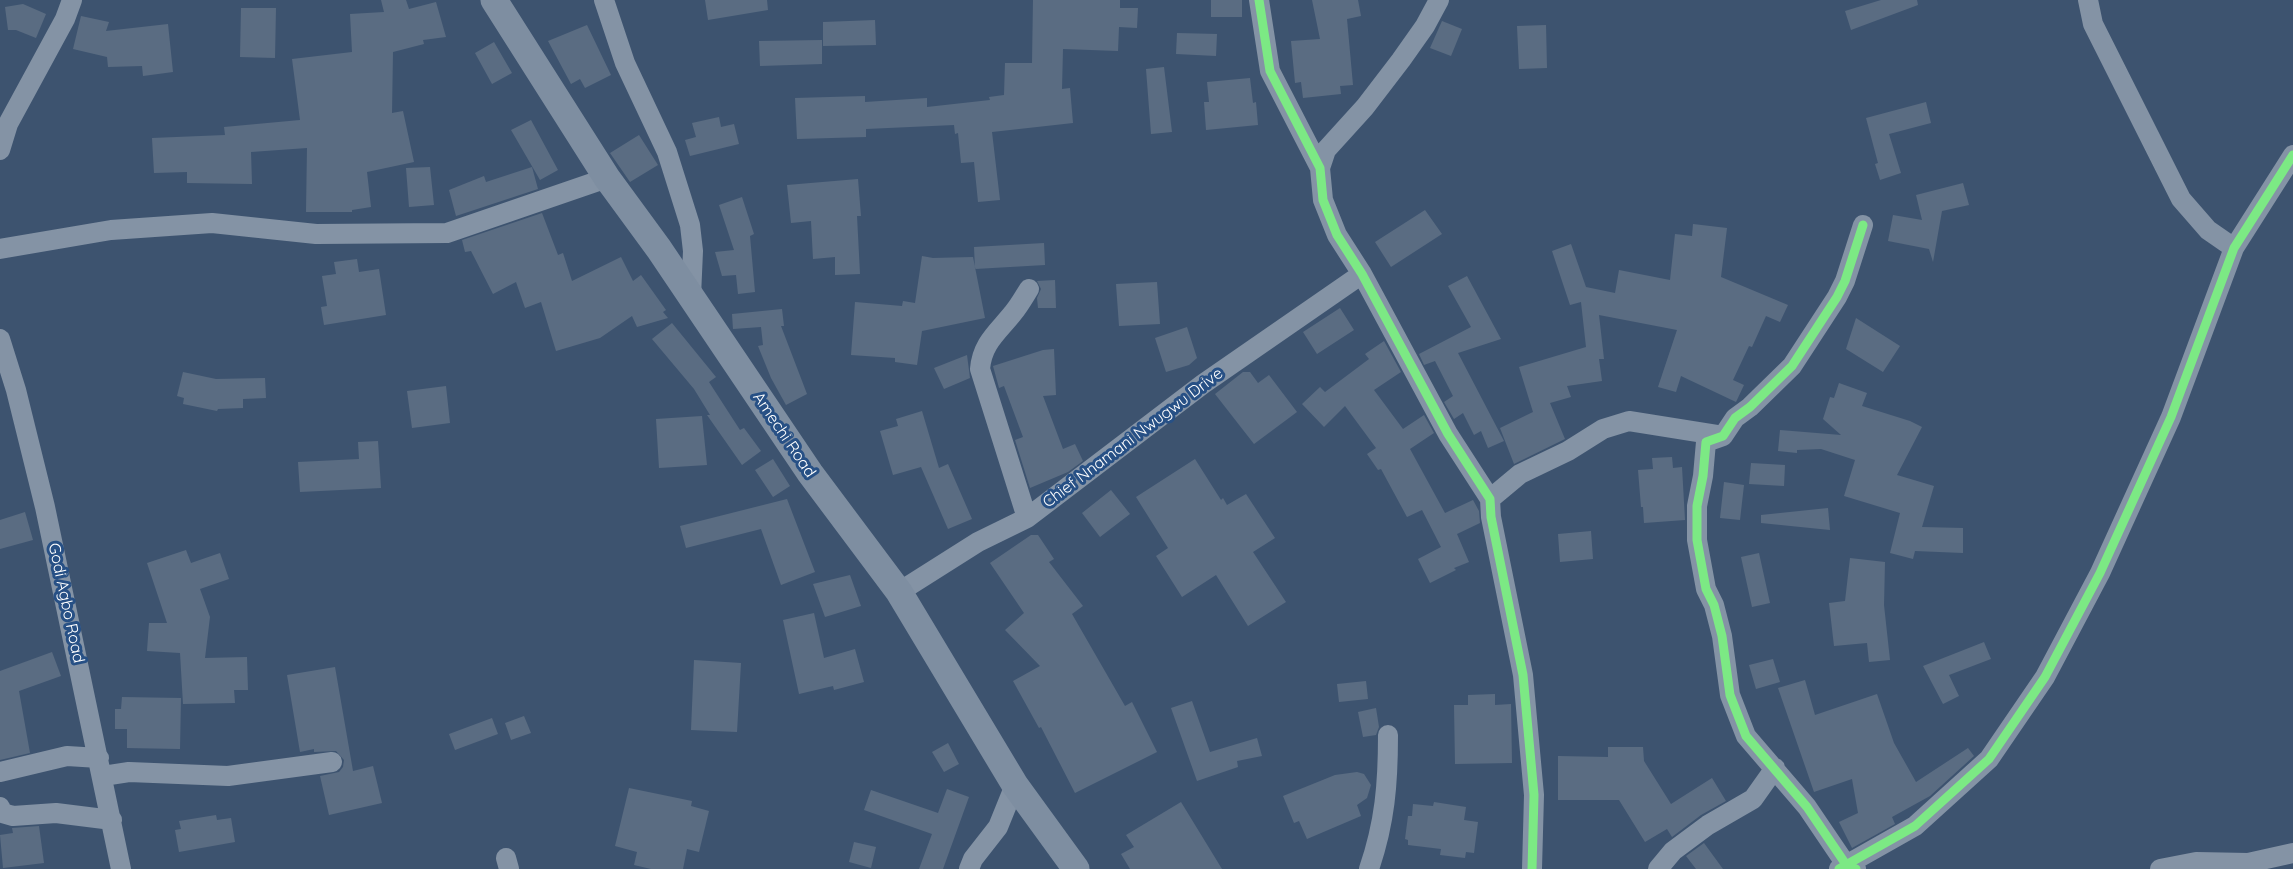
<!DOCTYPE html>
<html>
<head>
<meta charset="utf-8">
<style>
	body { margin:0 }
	canvas { display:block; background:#3d536f }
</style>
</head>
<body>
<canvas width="2293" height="869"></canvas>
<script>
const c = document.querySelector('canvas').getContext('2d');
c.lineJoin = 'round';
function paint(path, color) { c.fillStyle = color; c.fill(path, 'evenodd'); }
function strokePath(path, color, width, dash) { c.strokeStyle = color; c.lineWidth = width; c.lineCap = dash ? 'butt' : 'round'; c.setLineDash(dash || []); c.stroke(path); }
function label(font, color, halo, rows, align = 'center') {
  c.font = font + ' Quicksand,sans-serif'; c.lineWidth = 6; c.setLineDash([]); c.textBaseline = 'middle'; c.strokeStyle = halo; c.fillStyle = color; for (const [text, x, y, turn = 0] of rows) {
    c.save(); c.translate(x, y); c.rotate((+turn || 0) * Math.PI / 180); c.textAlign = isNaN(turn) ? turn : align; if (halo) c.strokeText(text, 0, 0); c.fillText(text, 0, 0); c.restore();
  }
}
const building = new Path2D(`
	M 381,0 L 406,0 L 409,9 L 436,2 L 446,37 L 423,40 L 424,44 L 393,52 L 392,113 L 403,111 L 414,162 L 367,172 L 371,207 L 352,210 L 352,212 L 306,212 L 307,148 L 251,152 L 252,184 L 187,183 L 187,172 L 154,173 L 152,138 L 225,135 L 224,127 L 300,120 L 292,59 L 352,52 L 350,14 L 384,12 Z
	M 705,0 L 767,0 L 768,10 L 708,20 Z
	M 1033,0 L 1120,0 L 1120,8 L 1138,8 L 1137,28 L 1119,27 L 1118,51 L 1063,49 L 1062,89 L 1070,88 L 1073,123 L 992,132 L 1000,200 L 978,202 L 974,162 L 961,163 L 958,133 L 955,134 L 954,125 L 866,129 L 866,137 L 797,139 L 795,98 L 865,96 L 865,102 L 927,98 L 927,107 L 990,100 L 989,97 L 1004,95 L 1005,63 L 1032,63 Z
	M 1211,0 L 1242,0 L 1242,17 L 1211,17 Z
	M 1312,0 L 1358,0 L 1361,16 L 1347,19 L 1353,85 L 1340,86 L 1341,94 L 1303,98 L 1301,82 L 1295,83 L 1291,41 L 1320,39 Z
	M 1881,0 L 1917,0 L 1918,5 L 1851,30 L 1845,11 Z
	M 23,4 L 46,14 L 36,38 L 16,30 L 8,30 L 5,7 Z
	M 241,8 L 276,8 L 275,58 L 240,57 Z
	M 81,16 L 109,22 L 106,31 L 168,24 L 173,72 L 143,76 L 142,66 L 108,67 L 107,57 L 73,49 Z
	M 875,20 L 876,45 L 823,46 L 823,22 Z
	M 1442,21 L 1462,29 L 1451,56 L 1430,48 Z
	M 587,25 L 611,75 L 585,88 L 580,79 L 571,84 L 548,41 Z
	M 1546,25 L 1547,68 L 1519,69 L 1517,26 Z
	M 1177,33 L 1217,34 L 1216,56 L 1176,54 Z
	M 822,40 L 822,64 L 760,66 L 759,41 Z
	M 494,42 L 512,73 L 492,84 L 475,53 Z
	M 1164,67 L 1172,132 L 1151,134 L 1146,69 Z
	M 1250,78 L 1253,103 L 1256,102 L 1258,125 L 1206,130 L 1204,102 L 1209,102 L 1207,82 Z
	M 1926,102 L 1931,123 L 1889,134 L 1901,173 L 1880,180 L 1875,164 L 1878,163 L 1866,118 Z
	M 719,117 L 721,127 L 734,124 L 739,144 L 690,156 L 685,140 L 696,137 L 692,123 Z
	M 531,120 L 558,170 L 540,180 L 511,130 Z
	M 639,135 L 658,165 L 630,182 L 610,153 Z
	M 430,167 L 434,205 L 409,207 L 406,168 Z
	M 532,167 L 538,189 L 456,216 L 449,190 L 484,176 L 486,182 Z
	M 858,179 L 861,216 L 857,216 L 860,274 L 835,275 L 835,257 L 813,259 L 811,221 L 791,223 L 787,185 Z
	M 1963,183 L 1969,205 L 1942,211 L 1933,262 L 1929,249 L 1888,241 L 1893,215 L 1922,220 L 1916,195 Z
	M 742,197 L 754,234 L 750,236 L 755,292 L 738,294 L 736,275 L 722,276 L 715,252 L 734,250 L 719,205 Z
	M 1425,210 L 1442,234 L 1391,267 L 1375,242 Z
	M 542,213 L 558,255 L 563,253 L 572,281 L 621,257 L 633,281 L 641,275 L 666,310 L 663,312 L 668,318 L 637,327 L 632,316 L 600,338 L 556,351 L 541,302 L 525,308 L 516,282 L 493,294 L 471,251 L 465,252 L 462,240 Z
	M 1693,224 L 1727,228 L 1721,277 L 1788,305 L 1780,322 L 1766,316 L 1752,347 L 1749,346 L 1733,380 L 1744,385 L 1736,402 L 1681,376 L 1676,392 L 1658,387 L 1677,330 L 1599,315 L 1604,359 L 1599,359 L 1602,381 L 1567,386 L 1571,397 L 1550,403 L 1565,439 L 1514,464 L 1500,428 L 1533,412 L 1519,367 L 1586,347 L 1581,302 L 1570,305 L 1552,251 L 1571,244 L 1586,287 L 1615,293 L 1619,270 L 1670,280 L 1675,234 L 1692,236 Z
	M 1044,243 L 1045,265 L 975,269 L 974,247 Z
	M 922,256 L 933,258 L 973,257 L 985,318 L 922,331 L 917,365 L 895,362 L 895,358 L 851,355 L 855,302 L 902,306 L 903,301 L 915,303 Z
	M 357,259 L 359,272 L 379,269 L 386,315 L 324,325 L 321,307 L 327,306 L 322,276 L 336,274 L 334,262 Z
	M 1467,276 L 1501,339 L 1458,353 L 1504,441 L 1488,448 L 1481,431 L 1474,435 L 1463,413 L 1454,419 L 1444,402 L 1453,396 L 1435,361 L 1424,365 L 1419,354 L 1471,327 L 1448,286 Z
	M 1055,280 L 1056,308 L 1038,308 L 1037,298 L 1041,289 L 1037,281 Z
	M 1157,282 L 1160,324 L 1119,326 L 1116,284 Z
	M 1340,308 L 1354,330 L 1317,354 L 1303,332 Z
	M 782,309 L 784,326 L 781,326 L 807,394 L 786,405 L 771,378 L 758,346 L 763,345 L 761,327 L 733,329 L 732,314 Z
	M 1856,318 L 1900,346 L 1883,372 L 1846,349 Z
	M 672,323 L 716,377 L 709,382 L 740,430 L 744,428 L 761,451 L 742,465 L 707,415 L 710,415 L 694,389 L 652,339 Z
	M 1187,327 L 1197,358 L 1189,365 L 1166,372 L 1155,338 Z
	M 1384,341 L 1401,372 L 1374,390 L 1403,429 L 1424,415 L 1434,433 L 1410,449 L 1445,513 L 1473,500 L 1479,511 L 1480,523 L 1457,534 L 1469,562 L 1454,568 L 1456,570 L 1430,583 L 1418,559 L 1441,547 L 1422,510 L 1407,517 L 1381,469 L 1378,470 L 1367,454 L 1376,448 L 1345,406 L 1324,427 L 1302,404 L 1320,387 L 1325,392 L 1369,359 L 1365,354 Z
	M 1054,349 L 1056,395 L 1043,396 L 1063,449 L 1075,444 L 1083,461 L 1068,472 L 1030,488 L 1015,440 L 1023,437 L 1004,386 L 999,388 L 993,366 L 1043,350 Z
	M 967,355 L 970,378 L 944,389 L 934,368 Z
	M 183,372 L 216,379 L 265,378 L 266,398 L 243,399 L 243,408 L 218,409 L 217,411 L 183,404 L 184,398 L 177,396 Z
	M 1243,372 L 1250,372 L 1258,383 L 1269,375 L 1297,412 L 1254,444 L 1215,394 Z
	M 1839,383 L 1867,393 L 1862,406 L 1910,421 L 1922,427 L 1897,475 L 1934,486 L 1922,527 L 1963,528 L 1963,553 L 1915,551 L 1913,559 L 1890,553 L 1900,513 L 1844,496 L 1855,460 L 1821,449 L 1797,450 L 1797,453 L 1778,451 L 1780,430 L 1841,435 L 1823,419 L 1830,397 L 1834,398 Z
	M 446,386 L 450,423 L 412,428 L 407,391 Z
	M 922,411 L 939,468 L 948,464 L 972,519 L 948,529 L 921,467 L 893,475 L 880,431 L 898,426 L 896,419 Z
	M 702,416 L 707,465 L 659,468 L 656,419 Z
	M 378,441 L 381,488 L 300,492 L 298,462 L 359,459 L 358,442 Z
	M 1672,457 L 1673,468 L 1682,467 L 1685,520 L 1644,523 L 1643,507 L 1641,507 L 1638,470 L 1653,469 L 1652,458 Z
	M 773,459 L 790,486 L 773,497 L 755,470 Z
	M 1195,459 L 1221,500 L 1223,498 L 1227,505 L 1246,494 L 1275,538 L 1253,552 L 1286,602 L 1248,626 L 1216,575 L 1182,597 L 1156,556 L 1168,548 L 1136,497 Z
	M 1751,463 L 1785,465 L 1784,486 L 1749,484 Z
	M 1724,482 L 1744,485 L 1740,520 L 1720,518 Z
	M 1111,490 L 1130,514 L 1100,537 L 1082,513 Z
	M 787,499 L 815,572 L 781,585 L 761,529 L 686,548 L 680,526 Z
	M 1828,508 L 1830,530 L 1761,523 L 1761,515 Z
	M 25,512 L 33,540 L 0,549 L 0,520 Z
	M 1591,531 L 1593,559 L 1560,562 L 1558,534 Z
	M 1031,535 L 1038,535 L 1054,559 L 1049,562 L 1083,606 L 1072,614 L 1125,706 L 1132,702 L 1157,752 L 1075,793 L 1041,727 L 1039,728 L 1013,681 L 1040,666 L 1005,630 L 1024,613 L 990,563 Z
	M 186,550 L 191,563 L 220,553 L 229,579 L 200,589 L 210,617 L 205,658 L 247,657 L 248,690 L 234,690 L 235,703 L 183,704 L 180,653 L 147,651 L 149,623 L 167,623 L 147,563 Z
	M 1759,553 L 1770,603 L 1752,607 L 1741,557 Z
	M 1850,558 L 1885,562 L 1884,605 L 1890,660 L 1869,662 L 1867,643 L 1834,646 L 1829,603 L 1845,601 Z
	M 850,575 L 861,606 L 825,617 L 813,584 Z
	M 814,613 L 824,658 L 855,649 L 864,682 L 834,690 L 833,686 L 799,694 L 783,620 Z
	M 1984,642 L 1991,659 L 1949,675 L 1959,696 L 1943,704 L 1923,666 Z
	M 52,652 L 61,676 L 19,691 L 30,753 L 0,760 L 0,671 Z
	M 1773,659 L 1780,682 L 1756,689 L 1749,665 Z
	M 694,660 L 741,663 L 737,732 L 691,730 Z
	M 335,667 L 353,771 L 373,766 L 382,803 L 329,815 L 320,776 L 339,772 L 343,767 L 344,760 L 336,751 L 314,752 L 314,749 L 300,752 L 287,675 Z
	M 1805,680 L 1815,715 L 1877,694 L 1894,743 L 1916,782 L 1968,748 L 1974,756 L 1930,796 L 1892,817 L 1895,824 L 1852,848 L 1839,822 L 1858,813 L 1852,779 L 1814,792 L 1778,688 Z
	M 1366,681 L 1368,699 L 1339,702 L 1337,684 Z
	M 1495,694 L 1495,705 L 1511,704 L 1512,763 L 1455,764 L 1454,705 L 1468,705 L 1468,695 Z
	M 122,697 L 181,698 L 180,749 L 127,748 L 127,729 L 115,729 L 115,709 L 121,709 Z
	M 1192,701 L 1210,752 L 1257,738 L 1262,756 L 1237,761 L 1238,767 L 1197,781 L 1171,708 Z
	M 1376,708 L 1379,727 L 1376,735 L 1363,737 L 1358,712 Z
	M 524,716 L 531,733 L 511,740 L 505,723 Z
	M 492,718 L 498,734 L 455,750 L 449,734 Z
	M 948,743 L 959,764 L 944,772 L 932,752 Z
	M 1608,747 L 1643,747 L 1644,761 L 1671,804 L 1712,778 L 1726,801 L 1701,815 L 1672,837 L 1667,829 L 1645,842 L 1619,800 L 1558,800 L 1558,756 L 1608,757 Z
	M 1357,772 L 1364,774 L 1371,785 L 1367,798 L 1357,805 L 1361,816 L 1307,839 L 1299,821 L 1294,823 L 1283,796 L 1335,775 Z
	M 629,788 L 692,801 L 691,806 L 709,811 L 699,852 L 687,849 L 683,869 L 651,869 L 634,865 L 637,852 L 615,846 Z
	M 947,789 L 969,797 L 943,869 L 919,869 L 932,834 L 864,810 L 871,790 L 938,813 Z
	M 1181,802 L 1222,869 L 1130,869 L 1121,854 L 1134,847 L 1126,835 Z
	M 1434,802 L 1466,807 L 1464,820 L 1478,822 L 1474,853 L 1466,852 L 1465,858 L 1440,855 L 1441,849 L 1408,845 L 1408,840 L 1405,839 L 1408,816 L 1412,816 L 1413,804 L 1433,806 Z
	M 216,815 L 217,820 L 231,818 L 235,842 L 179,852 L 175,830 L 181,829 L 179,821 Z
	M 39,826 L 44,863 L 3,868 L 0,835 L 13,833 L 12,828 Z
	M 854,842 L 876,847 L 871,868 L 849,862 Z
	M 1704,843 L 1723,869 L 1696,869 L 1686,856 Z`);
const minor = new Path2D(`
	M 604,0 L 625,63 L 667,152 L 690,225 L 693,251 L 691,296
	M 1259,0 L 1270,71 L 1320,168 L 1323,200 L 1337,235 L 1362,274 L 1448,434 L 1490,499 L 1491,517 L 1523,675 L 1534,795 L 1532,869
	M 2088,0 L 2093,24 L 2181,199 L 2208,230 L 2234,248
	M 0,150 L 8,124 L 65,19 L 72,0
	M 1320,168 L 1326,150 L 1365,107 L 1401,60 L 1425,26 L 1439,0
	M 0,249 L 111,230 L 212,223 L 316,234 L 447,233 L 607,178
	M 0,339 L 16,390 L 45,507 L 121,869
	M 1490,499 L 1520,474 L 1568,451 L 1603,429 L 1629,421 L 1723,436
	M 1027,518 L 980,369 C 982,343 998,332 1013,313 C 1019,306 1024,297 1029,289
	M 899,592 L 978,542 L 1027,518 L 1203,384 L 1362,274
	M 0,772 L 67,756 L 99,758
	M 103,776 L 129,772 L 228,776 L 332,762
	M 0,807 L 2,813 L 13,816 L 56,813 L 112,820
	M 506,858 L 509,869
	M 969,869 L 973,859 L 998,827 L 1015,785
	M 1369,869 C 1385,822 1388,784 1388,735
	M 1658,869 L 1673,851 L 1708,825 L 1753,799 L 1775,768
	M 1839,869 L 1915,826 L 1989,759 L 2045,677 L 2100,573 L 2171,417 L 2234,248 L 2293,155
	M 1856,869 L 1847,866 L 1807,807 L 1746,736 L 1730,695 L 1722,636 L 1714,605 L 1706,589 L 1697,540 L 1697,506 L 1703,476 L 1706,442 L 1723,436 L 1735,418 L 1750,407 L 1792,366 L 1837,297 L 1845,281 L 1863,225
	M 2160,869 L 2196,862 L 2248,863 L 2293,853`);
const secondary = new Path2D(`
	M 494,0 L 607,178 L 659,249 L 810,473 L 899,592 L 1015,785 L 1076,869`);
const cycleway = new Path2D(`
	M 1259,0 L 1270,71 L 1320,168 L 1323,200 L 1337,235 L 1362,274 L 1448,434 L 1490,499 L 1491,517 L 1523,675 L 1534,795 L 1532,869
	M 1839,869 L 1915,826 L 1989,759 L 2045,677 L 2100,573 L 2171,417 L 2234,248 L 2293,155
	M 1856,869 L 1847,866 L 1807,807 L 1746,736 L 1730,695 L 1722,636 L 1714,605 L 1706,589 L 1697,540 L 1697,506 L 1703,476 L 1706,442 L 1723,436 L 1735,418 L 1750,407 L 1792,366 L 1837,297 L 1845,281 L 1863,225`);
const streetNames = [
	["Amechi Road",784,435,56],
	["Chief Nnamani Nwugwu Drive",1133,438,-37],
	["Godi Agbo Road",66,603,78]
];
paint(building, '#5a6c82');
strokePath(minor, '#8493a5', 20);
strokePath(secondary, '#7e8ea1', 27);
strokePath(cycleway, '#7ce984', 9);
label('16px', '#fff', '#275085', streetNames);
</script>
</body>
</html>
